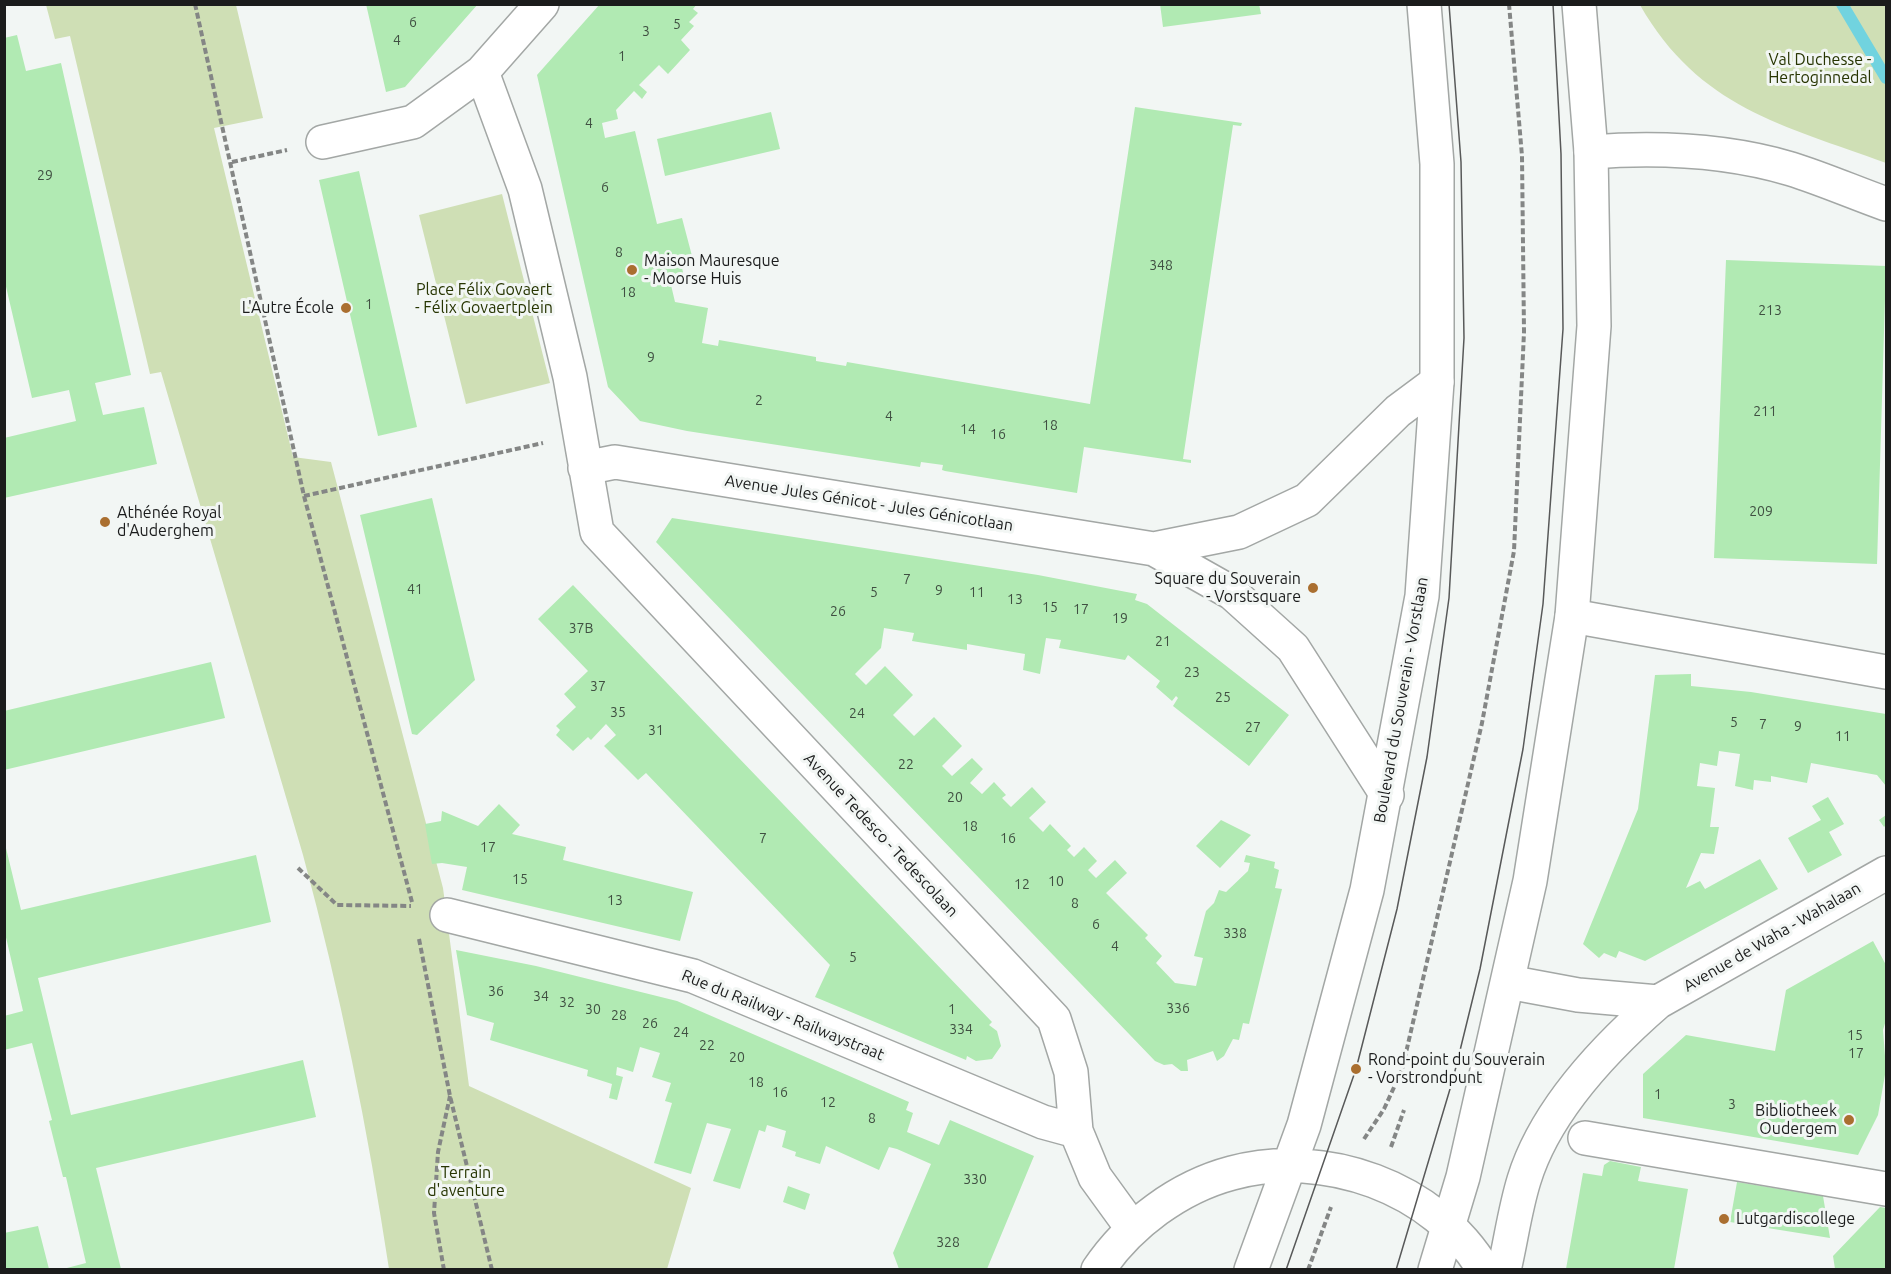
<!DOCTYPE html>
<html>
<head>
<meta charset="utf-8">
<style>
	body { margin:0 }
	#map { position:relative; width:1891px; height:1274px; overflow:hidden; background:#f2f6f4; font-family:Ubuntu,sans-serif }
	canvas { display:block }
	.frame { position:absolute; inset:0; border:6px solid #1b1c1c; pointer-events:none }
</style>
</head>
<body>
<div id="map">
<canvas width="1891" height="1274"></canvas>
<div class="frame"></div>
</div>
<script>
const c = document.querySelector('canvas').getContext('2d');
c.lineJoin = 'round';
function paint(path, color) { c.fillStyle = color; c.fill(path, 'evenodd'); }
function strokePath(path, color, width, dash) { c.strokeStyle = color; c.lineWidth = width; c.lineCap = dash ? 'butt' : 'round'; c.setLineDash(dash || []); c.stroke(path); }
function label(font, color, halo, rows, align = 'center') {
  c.font = font + ' Ubuntu,sans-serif'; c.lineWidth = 6; c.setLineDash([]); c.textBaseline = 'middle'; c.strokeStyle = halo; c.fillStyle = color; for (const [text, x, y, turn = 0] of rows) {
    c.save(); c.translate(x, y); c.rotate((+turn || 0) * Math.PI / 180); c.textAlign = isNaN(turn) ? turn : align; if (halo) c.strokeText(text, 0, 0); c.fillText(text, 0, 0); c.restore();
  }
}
const green = new Path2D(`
	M 46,5 L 236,5 L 263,118 L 214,128 L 293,457 L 331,462 L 443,888 L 469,1086 L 691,1188 L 667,1269 L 389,1269 C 368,1130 340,991 303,855 L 161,372 L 150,374 L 70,36 L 55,39 Z
	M 1640,5 L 1886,5 L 1886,163 C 1783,125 1699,108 1640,5 Z
	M 502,194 L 550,383 L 466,404 L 419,215 Z`);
const stream = new Path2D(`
	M 1842,4 L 1886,78`);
const building = new Path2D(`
	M 366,4 L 478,4 L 405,87 L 386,92 Z
	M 600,4 L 697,4 L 693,9 L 698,13 L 689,22 L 694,26 L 681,40 L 690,50 L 668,74 L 659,65 L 639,85 L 647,92 L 642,99 L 634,91 L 616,110 L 618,119 L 602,123 L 605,138 L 635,131 L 657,224 L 682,218 L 692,256 L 680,259 L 685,281 L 671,285 L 675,302 L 708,308 L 702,343 L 718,346 L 719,340 L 816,357 L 816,361 L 846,366 L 847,362 L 1090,404 L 1135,107 L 1242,123 L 1241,126 L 1233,125 L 1183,459 L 1191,460 L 1191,463 L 1084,447 L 1077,493 L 945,471 L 942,470 L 943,465 L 921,462 L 920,467 L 687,431 L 640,421 L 608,387 L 537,75 Z
	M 1160,4 L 1259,4 L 1261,14 L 1163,27 Z
	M 17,35 L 26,71 L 61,63 L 131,375 L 95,383 L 103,415 L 144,407 L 157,464 L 4,498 L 4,438 L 76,421 L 69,390 L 32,398 L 4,278 L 4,38 Z
	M 771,112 L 780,149 L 665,176 L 657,139 Z
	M 359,171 L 417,427 L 378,436 L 319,180 Z
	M 1726,260 L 1886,266 L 1877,564 L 1714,558 Z
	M 432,498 L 475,680 L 417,735 L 412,734 L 360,515 Z
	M 672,518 L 1038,575 L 1137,594 L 1135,600 L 1147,604 L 1289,715 L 1249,766 L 1173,706 L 1178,698 L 1176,696 L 1172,701 L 1156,687 L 1160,681 L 1128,655 L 1125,660 L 1059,648 L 1061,640 L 1046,638 L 1040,674 L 1023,670 L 1025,654 L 967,644 L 967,650 L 912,641 L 914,633 L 884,628 L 881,648 L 855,674 L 866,685 L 885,666 L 913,695 L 893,715 L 914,736 L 934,717 L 962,746 L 942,766 L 952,776 L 972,758 L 983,769 L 970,783 L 982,794 L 994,782 L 1006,795 L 1002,798 L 1011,807 L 1032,787 L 1046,802 L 1029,818 L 1043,832 L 1050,824 L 1071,846 L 1067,850 L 1074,857 L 1084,847 L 1097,861 L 1088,870 L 1096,878 L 1115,860 L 1127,873 L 1106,893 L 1148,935 L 1145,938 L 1162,956 L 1156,963 L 1175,983 L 1196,986 L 1203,958 L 1194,956 L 1206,911 L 1214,903 L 1219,890 L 1226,892 L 1248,871 L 1250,863 L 1244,862 L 1246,855 L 1275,862 L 1274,868 L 1279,870 L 1275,888 L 1282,889 L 1249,1024 L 1243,1023 L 1239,1040 L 1233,1039 L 1224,1056 L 1217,1061 L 1213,1051 L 1187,1060 L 1188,1071 L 1181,1071 L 1172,1064 L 1164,1065 L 1155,1061 L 656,542 Z
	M 573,585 L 992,1022 L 989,1025 L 997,1031 L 1001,1046 L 992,1059 L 976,1061 L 967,1056 L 966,1060 L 815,997 L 830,965 L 646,773 L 638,780 L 604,746 L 616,735 L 606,724 L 591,740 L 588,737 L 573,751 L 556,735 L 560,730 L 556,726 L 576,707 L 564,694 L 588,671 L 538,619 Z
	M 211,662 L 225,718 L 4,770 L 4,711 Z
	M 1691,674 L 1691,686 L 1751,692 L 1886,714 L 1886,786 L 1877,775 L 1811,763 L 1807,783 L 1771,776 L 1771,782 L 1754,780 L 1753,790 L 1735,786 L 1740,754 L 1719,751 L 1717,766 L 1700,763 L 1697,786 L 1715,788 L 1710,827 L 1719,827 L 1714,854 L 1701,853 L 1686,888 L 1700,881 L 1705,889 L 1760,859 L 1778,889 L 1645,961 L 1619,951 L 1616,958 L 1604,953 L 1599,958 L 1583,944 L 1638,809 L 1655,675 Z
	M 1828,797 L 1844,824 L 1829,832 L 1842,855 L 1808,873 L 1788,838 L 1821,820 L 1812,806 Z
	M 499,804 L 520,825 L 512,834 L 566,847 L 563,860 L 693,892 L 680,941 L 462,890 L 467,867 L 442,863 L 432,864 L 425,824 L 441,821 L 442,811 L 478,826 Z
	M 1886,815 L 1886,825 L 1884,827 L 1879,820 Z
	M 1221,820 L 1251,835 L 1220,868 L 1196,846 Z
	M 5,844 L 21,910 L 256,855 L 271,922 L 38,978 L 71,1115 L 303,1060 L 316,1117 L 96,1168 L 121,1269 L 63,1269 L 86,1263 L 66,1177 L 63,1177 L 49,1121 L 52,1120 L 32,1043 L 4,1050 L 4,1016 L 23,1011 L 5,933 Z
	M 1873,941 L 1886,965 L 1886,1020 L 1883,1030 L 1886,1069 L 1878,1115 L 1858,1155 L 1643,1118 L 1643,1074 L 1686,1035 L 1775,1051 L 1786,990 Z
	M 456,950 L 536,966 L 677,1001 L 909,1102 L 906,1110 L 913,1113 L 907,1132 L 939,1145 L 950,1120 L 1034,1156 L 987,1269 L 899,1269 L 893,1253 L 931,1164 L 897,1149 L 889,1147 L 879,1170 L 826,1146 L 820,1164 L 795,1156 L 796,1152 L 782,1147 L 786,1131 L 767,1125 L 765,1132 L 759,1130 L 740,1189 L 713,1181 L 731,1129 L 707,1123 L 691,1174 L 654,1163 L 672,1103 L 665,1101 L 671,1083 L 652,1077 L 660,1053 L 640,1047 L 633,1072 L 617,1067 L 616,1075 L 623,1077 L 617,1100 L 609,1098 L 612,1084 L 587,1076 L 588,1070 L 490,1040 L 494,1023 L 467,1015 Z
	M 1610,1161 L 1641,1167 L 1638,1181 L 1688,1189 L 1674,1269 L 1566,1269 L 1583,1173 L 1602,1176 L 1604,1165 Z
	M 1737,1182 L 1823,1196 L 1830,1238 L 1730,1222 Z
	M 788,1186 L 810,1194 L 805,1210 L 783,1202 Z
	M 1880,1207 L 1886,1208 L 1886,1269 L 1835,1269 L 1833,1256 Z
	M 38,1226 L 49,1269 L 4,1269 L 4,1233 Z`);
const path = new Path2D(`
	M 195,4 L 304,496 L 412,902
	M 232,162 L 287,150
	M 304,496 L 543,443
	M 298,868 L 337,905 L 411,906
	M 419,939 L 450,1096 L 492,1270
	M 1364,1139 L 1384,1109 L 1402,1070 L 1482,723 L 1514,551 L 1524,332 L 1522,156 L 1509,4
	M 1391,1147 L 1404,1110
	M 444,1270 L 434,1213 L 438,1152 L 450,1096
	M 1308,1270 L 1331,1207`);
const minor = new Path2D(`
	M 482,72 L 525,189 L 570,377 L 597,532 L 1054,1019 L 1071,1072 L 1076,1131 L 1095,1177 L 1132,1228
	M 323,142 L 413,122 L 482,72 L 542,4
	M 1591,152 C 1657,147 1727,150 1791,169 C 1823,179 1855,193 1886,204
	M 585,468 L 615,462 L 1154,549 L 1232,593 L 1293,648 L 1387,795
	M 1154,549 L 1239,532 L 1307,500 L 1398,411 L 1437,382
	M 1572,616 L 1886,672
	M 447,915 L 693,976 L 1043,1122 L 1076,1131
	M 1508,982 L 1578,995 L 1658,1002
	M 1585,1138 L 1886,1189
	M 1504,1270 C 1511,1240 1515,1209 1524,1180 C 1545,1111 1605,1048 1658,1002 L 1886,873`);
const major = new Path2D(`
	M 1098,1270 C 1129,1224 1179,1187 1232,1173 C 1324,1148 1435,1187 1484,1270
	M 1251,1270 L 1304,1125 L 1367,890 L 1422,596 L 1437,382 L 1437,164 L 1424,4
	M 1435,1270 L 1463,1177 L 1530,881 L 1572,616 L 1594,326 L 1591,152 L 1579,4`);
const tram = new Path2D(`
	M 1286,1270 L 1356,1069 L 1397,909 L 1427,757 L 1449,598 L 1464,338 L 1461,162 L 1449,4
	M 1396,1270 L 1453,1079 L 1480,969 L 1523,749 L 1543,604 L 1563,329 L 1561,154 L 1553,4`);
const markers = [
	[632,270,6,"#aa6f30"],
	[346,308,6,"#aa6f30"],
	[105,522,6,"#aa6f30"],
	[1313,588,6,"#aa6f30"],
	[1356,1069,6,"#aa6f30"],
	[1849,1120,6,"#aa6f30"],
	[1724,1219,6,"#aa6f30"]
];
const numberNames = [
	["6",413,22],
	["5",677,24],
	["3",646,31],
	["4",397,40],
	["1",622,56],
	["4",589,123],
	["29",45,175],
	["6",605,187],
	["8",619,252],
	["348",1161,265],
	["18",628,292],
	["1",369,304],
	["213",1770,310],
	["9",651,357],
	["2",759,400],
	["211",1765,411],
	["4",889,416],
	["18",1050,425],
	["14",968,429],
	["16",998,434],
	["209",1761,511],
	["7",907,579],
	["41",415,589],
	["9",939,590],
	["5",874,592],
	["11",977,592],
	["13",1015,599],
	["15",1050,607],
	["17",1081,609],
	["26",838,611],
	["19",1120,618],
	["37B",581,628],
	["21",1163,641],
	["23",1192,672],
	["37",598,686],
	["25",1223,697],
	["35",618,712],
	["24",857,713],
	["5",1734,722],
	["7",1763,724],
	["9",1798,726],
	["27",1253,727],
	["31",656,730],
	["11",1843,736],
	["22",906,764],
	["20",955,797],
	["18",970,826],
	["7",763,838],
	["16",1008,838],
	["17",488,847],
	["15",520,879],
	["10",1056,881],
	["12",1022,884],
	["13",615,900],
	["8",1075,903],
	["6",1096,924],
	["338",1235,933],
	["4",1115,946],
	["5",853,957],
	["36",496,991],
	["34",541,996],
	["32",567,1002],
	["336",1178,1008],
	["30",593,1009],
	["1",952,1009],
	["28",619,1015],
	["26",650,1023],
	["334",961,1029],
	["24",681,1032],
	["15",1855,1035],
	["22",707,1045],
	["17",1856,1053],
	["20",737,1057],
	["18",756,1082],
	["16",780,1092],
	["1",1658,1094],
	["12",828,1102],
	["3",1732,1104],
	["8",872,1118],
	["330",975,1179],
	["328",948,1242]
];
const parkNames = [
	["Val Duchesse -",1820,60],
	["Hertoginnedal",1820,78],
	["Place Félix Govaert",484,290],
	["- Félix Govaertplein",484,308],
	["Terrain",466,1173],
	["d'aventure",466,1191]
];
const poiNames = [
	["Maison Mauresque",644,261],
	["- Moorse Huis",644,279],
	["L'Autre École",334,308,"right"],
	["Athénée Royal",117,513],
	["d'Auderghem",117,531],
	["Square du Souverain",1301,579,"right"],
	["- Vorstsquare",1301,597,"right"],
	["Rond-point du Souverain",1368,1060],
	["- Vorstrondpunt",1368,1078],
	["Bibliotheek",1837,1111,"right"],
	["Oudergem",1837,1129,"right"],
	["Lutgardiscollege",1736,1219]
];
const streetNames = [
	["Avenue Jules Génicot - Jules Génicotlaan",869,503,9],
	["Boulevard du Souverain - Vorstlaan",1401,700,-80],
	["Avenue Tedesco - Tedescolaan",881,835,47],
	["Avenue de Waha - Wahalaan",1772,937,-30],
	["Rue du Railway - Railwaystraat",783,1015,22]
];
paint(green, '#cfdfb5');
strokePath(stream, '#71d3df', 12);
paint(building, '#b1eab3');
strokePath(minor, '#a3a7a5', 36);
strokePath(major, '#a3a7a5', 36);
strokePath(path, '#848685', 4, [6, 3]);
strokePath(minor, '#fff', 33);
strokePath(major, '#fff', 33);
strokePath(tram, '#585959', 1.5);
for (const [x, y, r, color] of markers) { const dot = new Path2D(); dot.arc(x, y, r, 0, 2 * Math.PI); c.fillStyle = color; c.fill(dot); strokePath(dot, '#f2f6f4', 2); }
label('14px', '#405042', null, numberNames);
label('16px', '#273502', '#f2f6f4', parkNames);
label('16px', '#1b1c1c', '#f2f6f4', poiNames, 'left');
label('16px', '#1b1c1c', '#f2f6f4', streetNames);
</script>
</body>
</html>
